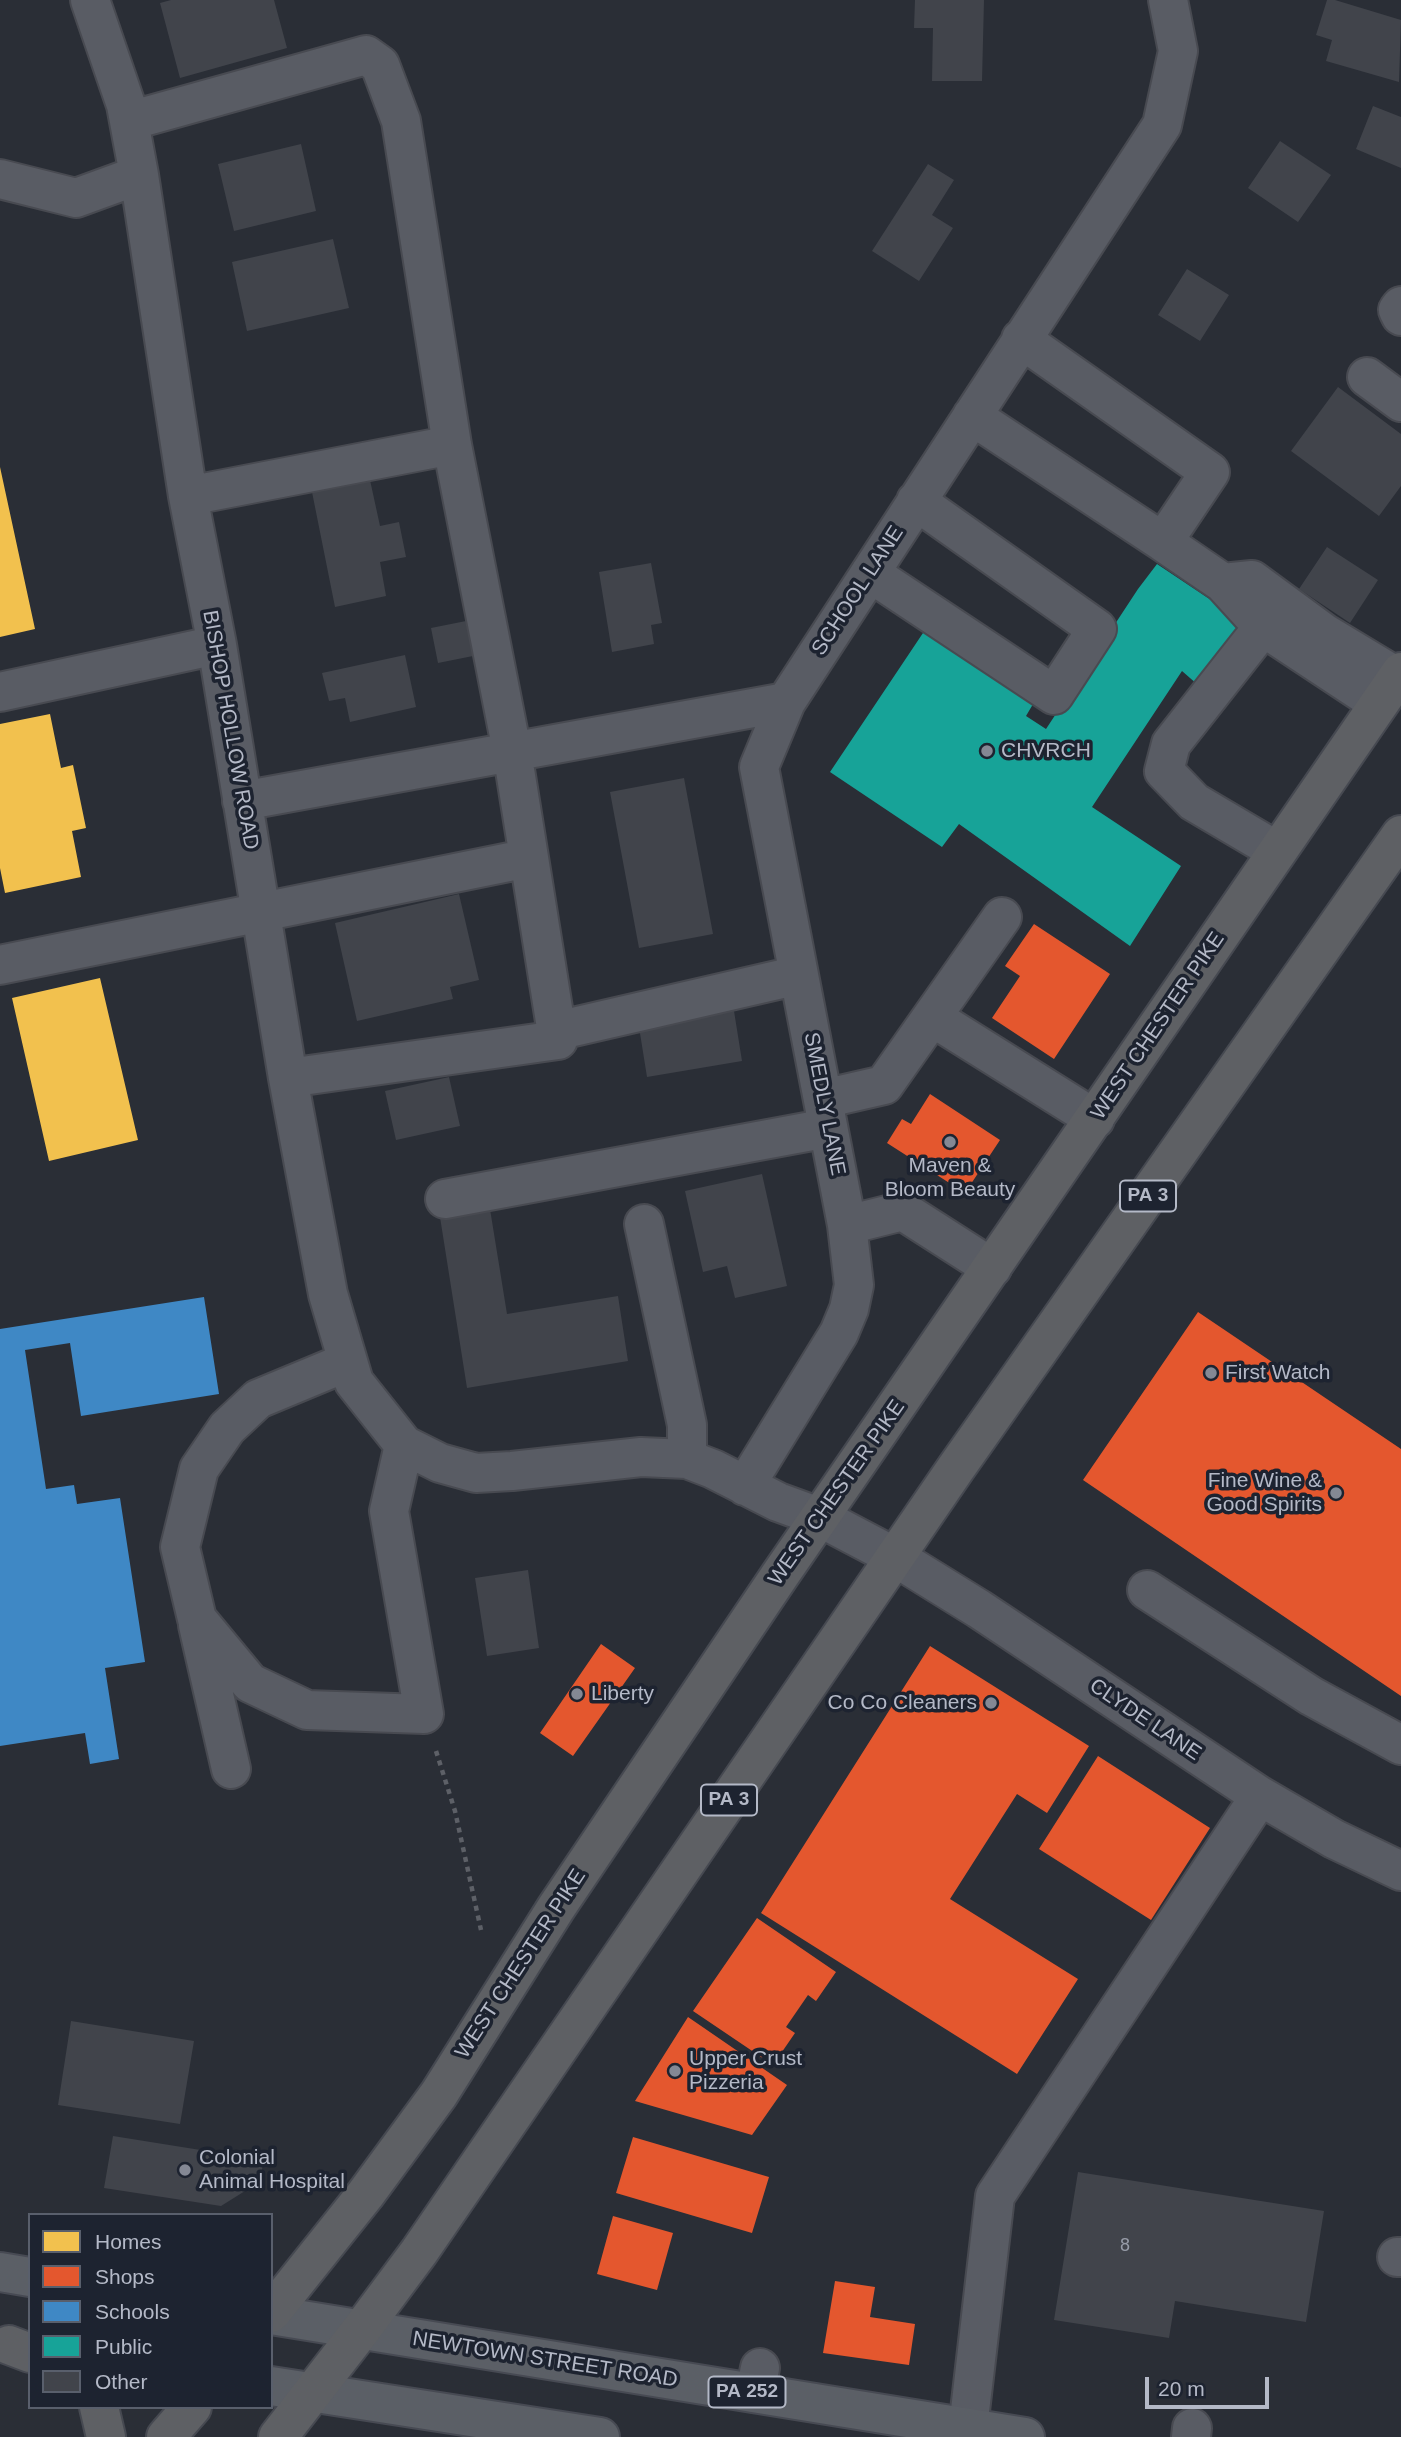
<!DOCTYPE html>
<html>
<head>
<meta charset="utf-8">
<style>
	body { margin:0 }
	#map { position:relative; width:1401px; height:2437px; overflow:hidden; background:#2a2e36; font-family:Arial,sans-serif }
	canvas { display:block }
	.legend { position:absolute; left:28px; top:2213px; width:245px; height:196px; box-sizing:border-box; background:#1d2330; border:2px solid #595f6c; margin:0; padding:9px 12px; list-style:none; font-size:21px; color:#b4b9c7 }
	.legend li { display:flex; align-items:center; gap:14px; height:35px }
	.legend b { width:35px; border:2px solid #595f6c }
	.scale { position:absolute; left:1145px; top:2377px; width:124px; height:32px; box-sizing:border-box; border:4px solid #b4b9c7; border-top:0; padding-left:9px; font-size:21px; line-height:24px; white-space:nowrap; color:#b4b9c7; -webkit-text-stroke:5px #1d2330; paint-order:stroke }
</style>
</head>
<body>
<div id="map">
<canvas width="1401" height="2437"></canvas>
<ul class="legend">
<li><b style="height:19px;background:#f2c14e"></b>Homes</li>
<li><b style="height:19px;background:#e4572e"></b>Shops</li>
<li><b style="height:19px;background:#3f88c5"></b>Schools</li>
<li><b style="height:19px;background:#17a398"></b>Public</li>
<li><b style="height:19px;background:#41444b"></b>Other</li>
</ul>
<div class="scale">20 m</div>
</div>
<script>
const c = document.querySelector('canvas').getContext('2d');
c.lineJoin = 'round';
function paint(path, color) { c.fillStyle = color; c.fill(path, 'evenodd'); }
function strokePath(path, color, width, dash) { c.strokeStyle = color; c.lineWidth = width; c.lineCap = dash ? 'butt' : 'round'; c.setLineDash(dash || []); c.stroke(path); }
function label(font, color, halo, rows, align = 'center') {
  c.font = font + ' Arial,sans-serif'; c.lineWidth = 7; c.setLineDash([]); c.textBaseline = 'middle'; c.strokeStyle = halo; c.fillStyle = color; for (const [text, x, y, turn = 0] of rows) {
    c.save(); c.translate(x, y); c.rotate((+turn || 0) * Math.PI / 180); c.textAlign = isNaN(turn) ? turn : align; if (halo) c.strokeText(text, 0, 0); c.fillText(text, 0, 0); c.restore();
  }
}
const homes = new Path2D(`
	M 0,467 L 35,629 L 0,637 Z
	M 50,714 L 61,768 L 73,765 L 86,828 L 72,831 L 81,877 L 5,893 L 0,868 L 0,724 Z
	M 100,978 L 138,1140 L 49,1161 L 12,998 Z`);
const shops = new Path2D(`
	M 1034,924 L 1110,974 L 1054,1059 L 992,1018 L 1020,976 L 1005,966 Z
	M 930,1094 L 1000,1140 L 965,1193 L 887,1143 L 902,1119 L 911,1124 Z
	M 1198,1312 L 1401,1449 L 1401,1696 L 1083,1480 Z
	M 601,1644 L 635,1668 L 573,1756 L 540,1733 Z
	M 930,1646 L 1089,1746 L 1047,1813 L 1017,1794 L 950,1899 L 1078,1979 L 1017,2074 L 761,1913 Z
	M 1098,1756 L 1210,1828 L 1151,1920 L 1039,1849 Z
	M 757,1918 L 836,1972 L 816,2001 L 808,1995 L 786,2027 L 795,2033 L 773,2065 L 693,2011 Z
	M 688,2017 L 787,2085 L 752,2135 L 635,2101 Z
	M 633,2137 L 769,2177 L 752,2233 L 616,2193 Z
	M 613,2216 L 673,2233 L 657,2290 L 597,2274 Z
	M 835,2281 L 875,2287 L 870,2317 L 915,2324 L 909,2365 L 823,2353 Z`);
const schools = new Path2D(`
	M 204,1297 L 219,1394 L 81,1416 L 70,1343 L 25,1350 L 46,1489 L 74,1485 L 77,1504 L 120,1498 L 145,1662 L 105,1668 L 119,1759 L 90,1764 L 85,1733 L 0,1746 L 0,1329 Z`);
const public = new Path2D(`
	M 1157,564 L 1244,622 L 1198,685 L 1182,671 L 1092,807 L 1181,866 L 1130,946 L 959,824 L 942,847 L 830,772 L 927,627 L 1036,699 L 1026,716 L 1046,729 L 1138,589 Z`);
const building = new Path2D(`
	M 171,0 L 274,0 L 287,48 L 180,78 L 160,3 Z
	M 915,0 L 984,0 L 982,81 L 932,81 L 933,28 L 914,28 Z
	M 1327,0 L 1335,0 L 1401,20 L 1399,82 L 1326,61 L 1332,40 L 1316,35 Z
	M 1373,106 L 1401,117 L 1401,168 L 1356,149 Z
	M 1280,141 L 1331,175 L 1298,222 L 1248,188 Z
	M 301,144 L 316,211 L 234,231 L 218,164 Z
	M 928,164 L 954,180 L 932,215 L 953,228 L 919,281 L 872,251 Z
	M 333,239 L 349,308 L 247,331 L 232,262 Z
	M 1187,269 L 1229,295 L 1200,341 L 1158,315 Z
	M 1338,387 L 1401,434 L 1401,486 L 1379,516 L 1291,451 Z
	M 370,480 L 380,526 L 399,522 L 406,557 L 380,562 L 386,596 L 335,607 L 312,492 Z
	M 1327,547 L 1378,580 L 1350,623 L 1299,589 Z
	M 651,563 L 662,623 L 651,625 L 654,644 L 612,652 L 599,572 Z
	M 466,621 L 473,656 L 438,663 L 431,628 Z
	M 405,655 L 416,707 L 350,722 L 345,698 L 329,701 L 322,673 Z
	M 684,778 L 713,934 L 639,948 L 610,792 Z
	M 459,894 L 479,980 L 450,987 L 453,999 L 357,1021 L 335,923 Z
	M 734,1011 L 742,1061 L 647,1077 L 639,1027 Z
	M 449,1077 L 460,1126 L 396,1140 L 385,1091 Z
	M 762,1174 L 787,1286 L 735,1298 L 727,1266 L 703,1272 L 685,1191 Z
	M 490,1209 L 507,1314 L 618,1296 L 628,1361 L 467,1388 L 440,1217 Z
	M 528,1570 L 539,1648 L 487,1656 L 475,1578 Z
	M 71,2021 L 194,2041 L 180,2124 L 58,2105 Z
	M 113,2136 L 263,2160 L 261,2181 L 221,2206 L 104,2188 Z
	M 1078,2172 L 1324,2211 L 1306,2322 L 1175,2301 L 1169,2338 L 1054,2320 Z`);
const path = new Path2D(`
	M 436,1751 L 455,1811 L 481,1930`);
const minor = new Path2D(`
	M 90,0 L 126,105 L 139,175 L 188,496 L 217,645 L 288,1078 L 328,1294 L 354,1382 L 404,1445 L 440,1463 L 476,1473 L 512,1471 L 641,1457 L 687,1459 L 713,1469 L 778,1502 L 819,1517 L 895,1557 L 979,1609 L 1260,1796 L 1334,1839 L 1401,1871
	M 129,121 L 366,55 L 380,65 L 401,121 L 452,445 L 512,751 L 558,1040 L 288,1078
	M 0,179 L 76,198 L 139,175
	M 1401,306 L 1398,310 L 1401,316
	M 1367,377 L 1401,402
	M 972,416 L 1163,542 L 1210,472 L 1021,339
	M 188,496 L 452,445
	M 1163,542 L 1223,583 L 1263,627 L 1378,703
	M 870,573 L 1054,695 L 1097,629 L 916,501
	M 1223,583 L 1252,580 L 1324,633 L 1397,677
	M 1263,627 L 1171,744 L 1164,771 L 1194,802 L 1277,851
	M 0,692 L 217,645
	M 242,801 L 786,702 L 1162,125 L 1178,51 L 1168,0
	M 0,965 L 529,858
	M 932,1017 L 1095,1119
	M 556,1031 L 799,975
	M 823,1099 L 884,1085 L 1002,917
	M 445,1199 L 828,1128
	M 644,1224 L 687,1425 L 687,1459
	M 847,1225 L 903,1211 L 992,1268
	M 347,1362 L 258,1399 L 227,1428 L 199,1469 L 180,1547 L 197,1619 L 250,1683 L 307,1710 L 424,1714 L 389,1511 L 404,1445
	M 745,1486 L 839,1333 L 849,1309 L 854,1285 L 847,1225 L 759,767 L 786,702
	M 1147,1590 L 1311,1696 L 1401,1745
	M 198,1625 L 231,1769
	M 1397,2257 L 1401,2257
	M 755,2393 L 760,2368
	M 968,2428 L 995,2196 L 1260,1796
	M 1191,2437 L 1192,2428`);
const major = new Path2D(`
	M 0,2272 L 30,2277
	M 271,2315 L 1025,2437
	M 271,2386 L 600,2437`);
const highway = new Path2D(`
	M 271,2313 L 365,2195 L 439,2094 L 556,1908 L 780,1575 L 1401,672
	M 9,2345 L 30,2353
	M 99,2407 L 106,2437
	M 166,2437 L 192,2407
	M 278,2437 L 361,2330 L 419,2252 L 956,1468 L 1401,835`);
const markers = [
	[987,751,7,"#848894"],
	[950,1142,7,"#848894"],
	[1211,1373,7,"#848894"],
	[1336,1493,7,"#848894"],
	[577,1694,7,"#848894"],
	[991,1703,7,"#848894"],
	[675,2071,7,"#848894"],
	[185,2170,7,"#848894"]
];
const numberNames = [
	["8",1125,2246]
];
const shields = [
	[1148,1196,56],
	[729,1800,56],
	[747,2392,77]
];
const shieldNames = [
	["PA 3",1148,1196],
	["PA 3",729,1800],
	["PA 252",747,2392]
];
const streetNames = [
	["SCHOOL LANE",858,591,-57],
	["BISHOP HOLLOW ROAD",230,730,80],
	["WEST CHESTER PIKE",1158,1026,-56],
	["SMEDLY LANE",824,1104,79],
	["WEST CHESTER PIKE",837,1493,-55],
	["CLYDE LANE",1145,1720,34],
	["WEST CHESTER PIKE",521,1964,-57],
	["NEWTOWN STREET ROAD",545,2360,9]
];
const poiNames = [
	["CHVRCH",1001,751],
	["Maven &",950,1166,"center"],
	["Bloom Beauty",950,1190,"center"],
	["First Watch",1225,1373],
	["Fine Wine &",1322,1481,"right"],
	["Good Spirits",1322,1505,"right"],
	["Liberty",591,1694],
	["Co Co Cleaners",977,1703,"right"],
	["Upper Crust",689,2059],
	["Pizzeria",689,2083],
	["Colonial",199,2158],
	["Animal Hospital",199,2182]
];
paint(homes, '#f2c14e');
paint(shops, '#e4572e');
paint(schools, '#3f88c5');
paint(public, '#17a398');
paint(building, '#41444b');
strokePath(minor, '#484a51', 42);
strokePath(major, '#474a53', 42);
strokePath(highway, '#464951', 42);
strokePath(path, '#5d6067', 4.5, [5, 5]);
strokePath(minor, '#595c64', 38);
strokePath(major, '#5b5f66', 38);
strokePath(highway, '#5e6064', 38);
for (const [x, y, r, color] of markers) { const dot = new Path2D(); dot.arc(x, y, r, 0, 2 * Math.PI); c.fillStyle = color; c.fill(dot); strokePath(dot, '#1d2330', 2.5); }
label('18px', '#979ca8', null, numberNames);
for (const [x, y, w] of shields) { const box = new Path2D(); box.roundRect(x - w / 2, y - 15.5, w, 31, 5); c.fillStyle = '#1d2330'; c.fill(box); strokePath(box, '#b4b9c7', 2); }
label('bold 19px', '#b4b9c7', null, shieldNames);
label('21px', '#b4b9c7', '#1d2330', streetNames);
label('21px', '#b4b9c7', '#1d2330', poiNames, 'left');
</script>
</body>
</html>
